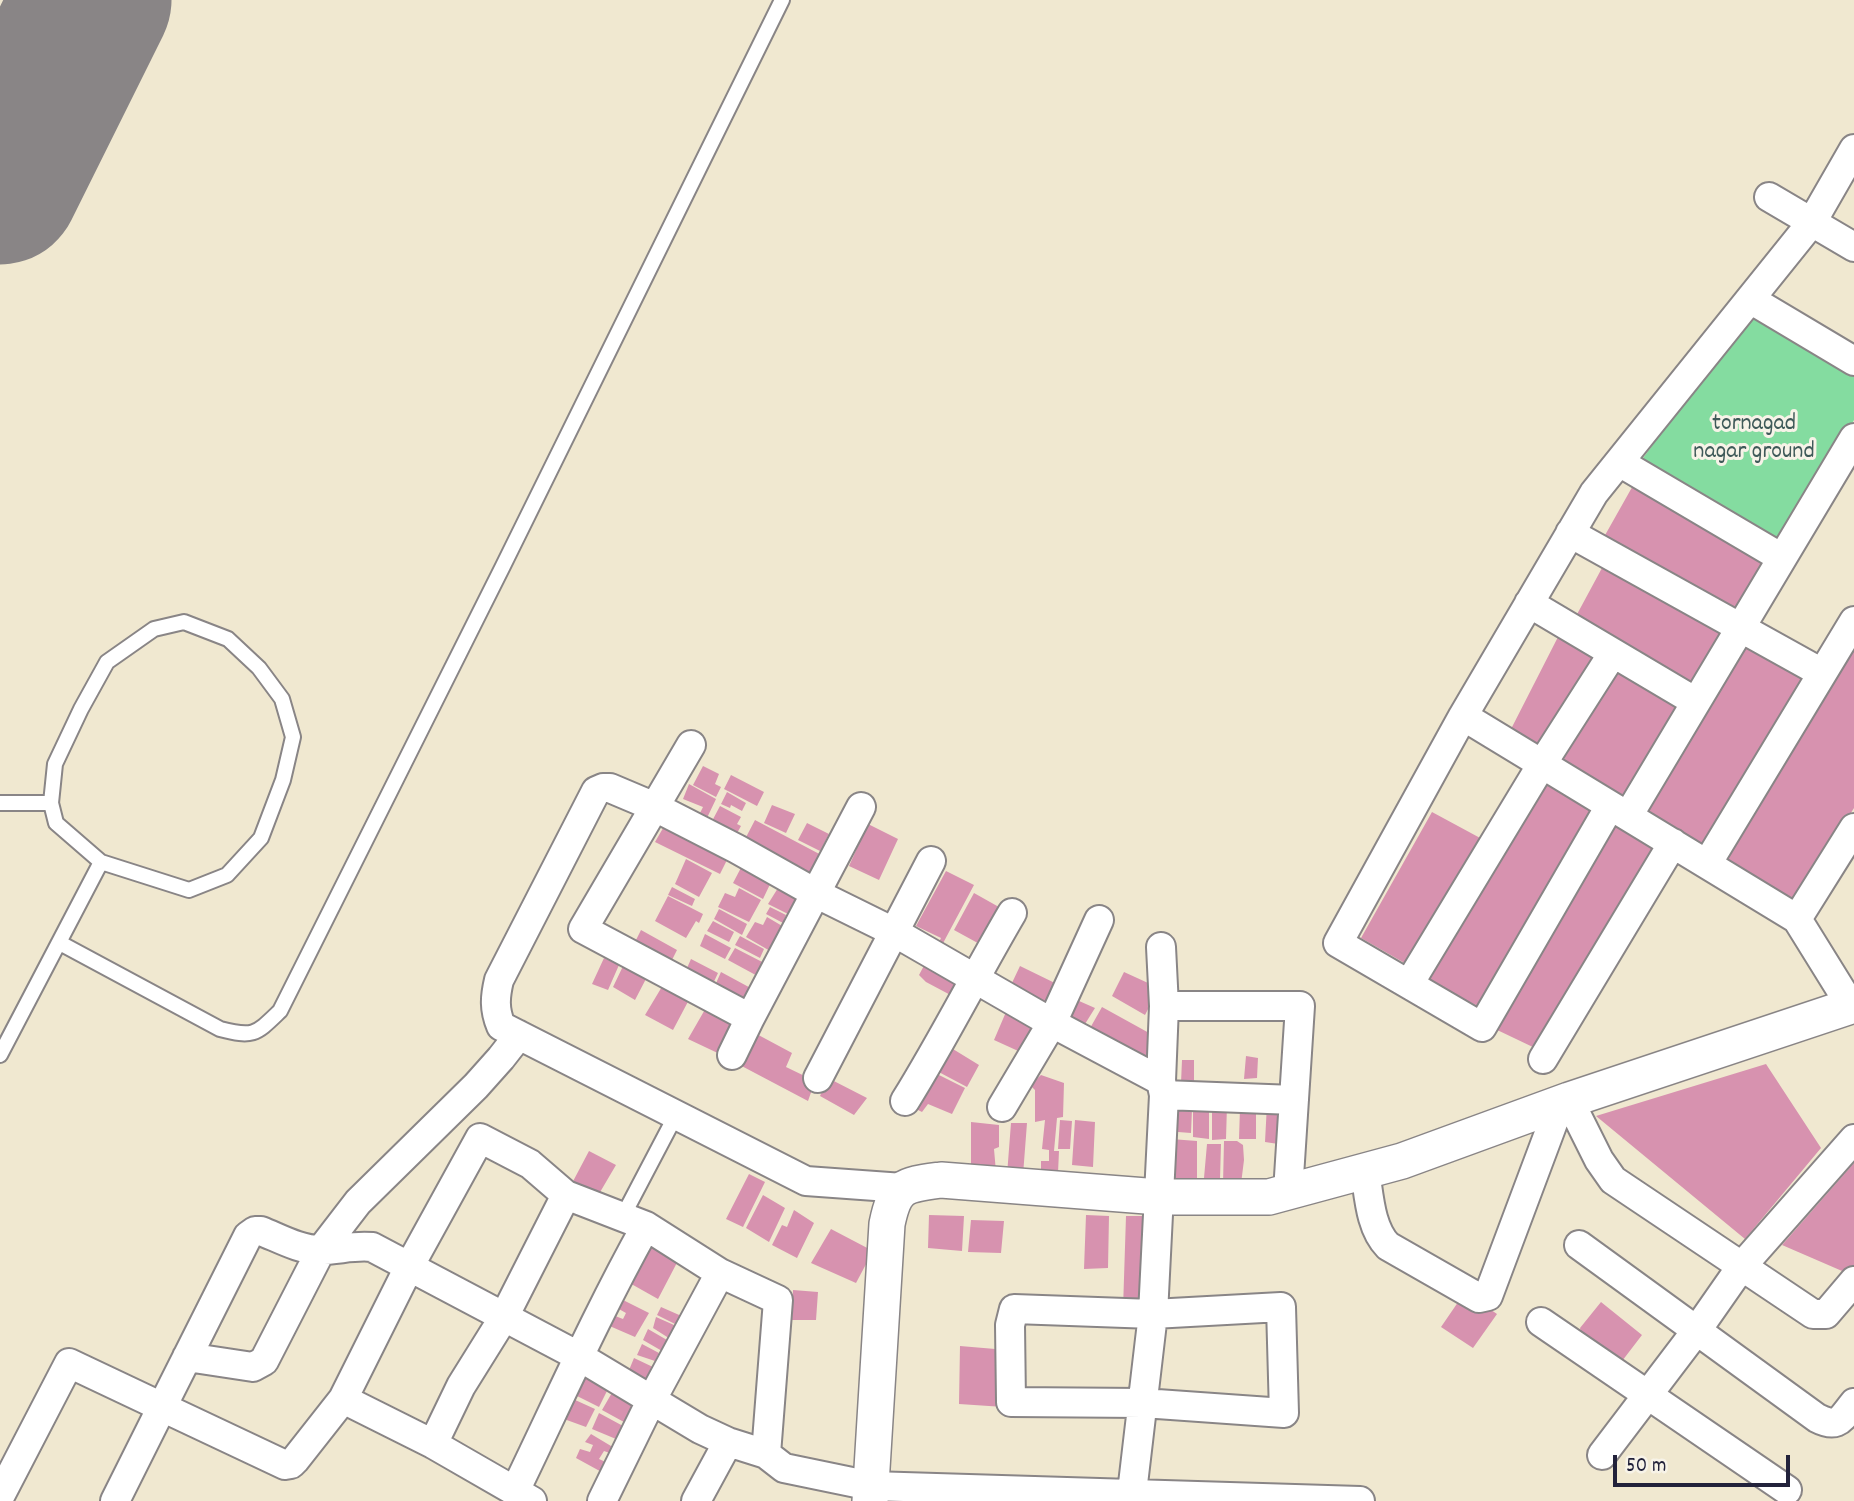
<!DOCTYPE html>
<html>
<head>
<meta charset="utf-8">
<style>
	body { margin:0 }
	#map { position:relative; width:1854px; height:1501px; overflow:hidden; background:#f0e8d0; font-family:Dekko,sans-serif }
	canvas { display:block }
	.scale { position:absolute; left:1613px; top:1455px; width:177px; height:32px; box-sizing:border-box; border:4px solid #22223b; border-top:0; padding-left:9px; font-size:21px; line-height:24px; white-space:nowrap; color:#22223b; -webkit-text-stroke:5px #f7f3e8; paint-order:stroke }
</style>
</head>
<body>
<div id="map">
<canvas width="1854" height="1501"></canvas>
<div class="scale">50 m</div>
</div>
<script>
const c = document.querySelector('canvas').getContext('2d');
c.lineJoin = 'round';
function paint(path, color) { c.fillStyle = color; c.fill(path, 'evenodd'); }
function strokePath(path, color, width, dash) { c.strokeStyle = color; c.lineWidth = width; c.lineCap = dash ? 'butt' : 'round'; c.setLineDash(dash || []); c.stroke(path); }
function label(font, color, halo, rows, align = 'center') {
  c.font = font + ' Dekko,sans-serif'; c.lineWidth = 6; c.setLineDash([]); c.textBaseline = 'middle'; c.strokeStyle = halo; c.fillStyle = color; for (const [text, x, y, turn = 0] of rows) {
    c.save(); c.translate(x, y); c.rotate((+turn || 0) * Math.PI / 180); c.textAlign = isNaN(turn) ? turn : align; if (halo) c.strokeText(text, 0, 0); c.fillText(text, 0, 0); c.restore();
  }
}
const green = new Path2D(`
	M 1751,313 L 1854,371 L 1854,420 L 1780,546 L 1640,462 Z`);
const runway = new Path2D(`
	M 0,185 L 92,0`);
const building = new Path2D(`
	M 1635,482 L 1770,560 L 1740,612 L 1604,537 Z
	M 1609,555 L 1725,631 L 1693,687 L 1575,618 Z
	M 1559,635 L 1594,655 L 1539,747 L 1510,731 Z
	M 1742,642 L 1805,677 L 1702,847 L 1645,808 Z
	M 1854,649 L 1854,808 L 1797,900 L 1724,864 Z
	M 1617,667 L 1680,706 L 1627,797 L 1558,763 Z
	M 703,766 L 719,774 L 715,784 L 721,787 L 716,797 L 693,785 Z
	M 731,775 L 764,792 L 757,806 L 724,789 Z
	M 1544,780 L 1659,849 L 1537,1049 L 1493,1028 L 1480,1007 L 1422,979 Z
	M 689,784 L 716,799 L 706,820 L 699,815 L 703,807 L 683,799 Z
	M 727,792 L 746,803 L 742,811 L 731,805 L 730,808 L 721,804 Z
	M 772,805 L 795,814 L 786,833 L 764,823 Z
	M 720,806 L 741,817 L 737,824 L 741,826 L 736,835 L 711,823 Z
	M 1432,812 L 1482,839 L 1408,965 L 1361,938 Z
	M 755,820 L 825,857 L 812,881 L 743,843 Z
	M 666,823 L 730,854 L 720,874 L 655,842 Z
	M 807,823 L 829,834 L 820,851 L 798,840 Z
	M 868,824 L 898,839 L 879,880 L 849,866 Z
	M 686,859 L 712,873 L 699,897 L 675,884 Z
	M 744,862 L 773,878 L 763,899 L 733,883 Z
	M 946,871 L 974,885 L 941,947 L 937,946 L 941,938 L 916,926 Z
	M 672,887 L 695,899 L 692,906 L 668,895 Z
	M 739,888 L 761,900 L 749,922 L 718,907 L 725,893 L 735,897 Z
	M 778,888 L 800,900 L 792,916 L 768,904 Z
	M 974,893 L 1006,911 L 985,947 L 954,930 Z
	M 668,896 L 703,914 L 699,923 L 696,921 L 686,938 L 655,921 Z
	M 770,907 L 786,915 L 783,923 L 766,914 Z
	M 719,909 L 747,924 L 742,935 L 714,919 Z
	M 767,917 L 789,930 L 777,955 L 746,937 L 755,922 L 763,925 Z
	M 713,921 L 734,932 L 729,942 L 707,931 Z
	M 641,930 L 677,950 L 668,968 L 631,950 Z
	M 705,934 L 731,948 L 725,959 L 700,946 Z
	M 740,936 L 764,949 L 760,958 L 735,945 Z
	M 735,948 L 770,966 L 763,979 L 728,960 Z
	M 604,958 L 619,965 L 608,990 L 592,984 Z
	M 691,959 L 718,973 L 711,988 L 684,975 Z
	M 927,960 L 966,984 L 958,999 L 926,982 L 919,975 Z
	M 625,962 L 648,975 L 635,1000 L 613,987 Z
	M 1020,966 L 1061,986 L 1052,1005 L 1011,985 Z
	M 721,972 L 758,992 L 750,1008 L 713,990 Z
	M 1124,972 L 1159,988 L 1145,1015 L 1112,996 Z
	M 666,980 L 691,996 L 673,1030 L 645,1015 Z
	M 1070,997 L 1095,1008 L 1085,1024 L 1062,1012 Z
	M 1009,1005 L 1042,1024 L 1027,1055 L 994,1040 Z
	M 707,1006 L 741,1024 L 724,1056 L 688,1039 Z
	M 1102,1007 L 1160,1039 L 1149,1062 L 1089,1030 Z
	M 751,1031 L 792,1053 L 786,1067 L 815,1081 L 808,1101 L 736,1063 Z
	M 948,1046 L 979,1065 L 967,1087 L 935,1070 Z
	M 1246,1056 L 1258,1058 L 1257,1078 L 1244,1079 Z
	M 1182,1060 L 1194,1060 L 1194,1082 L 1181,1083 Z
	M 1766,1064 L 1821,1148 L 1745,1239 L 1596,1116 Z
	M 933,1072 L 965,1088 L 952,1114 L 928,1104 L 922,1112 L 912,1107 Z
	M 1041,1075 L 1064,1083 L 1063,1117 L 1057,1118 L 1054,1151 L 1059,1151 L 1058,1173 L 1041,1176 L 1041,1161 L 1049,1161 L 1049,1150 L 1042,1149 L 1045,1120 L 1035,1122 L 1035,1090 L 1030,1085 Z
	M 828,1078 L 867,1098 L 854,1115 L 820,1096 Z
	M 1193,1103 L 1209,1110 L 1209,1139 L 1193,1137 Z
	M 1267,1104 L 1288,1106 L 1285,1145 L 1265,1142 Z
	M 1227,1105 L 1226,1139 L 1212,1140 L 1212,1109 Z
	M 1178,1108 L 1192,1109 L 1191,1133 L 1178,1132 Z
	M 1240,1108 L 1256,1108 L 1256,1139 L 1239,1139 Z
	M 1060,1120 L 1072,1121 L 1070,1149 L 1058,1149 Z
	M 1075,1120 L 1095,1122 L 1093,1167 L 1072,1165 Z
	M 971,1122 L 999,1125 L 999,1147 L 994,1149 L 996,1172 L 971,1171 Z
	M 1011,1123 L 1027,1123 L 1023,1175 L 1007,1175 Z
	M 1171,1139 L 1197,1141 L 1197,1180 L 1169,1180 Z
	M 1224,1141 L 1237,1141 L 1243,1145 L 1244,1160 L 1241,1184 L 1223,1184 Z
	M 1207,1144 L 1221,1144 L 1220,1179 L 1204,1178 Z
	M 589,1151 L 616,1165 L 596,1199 L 570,1187 Z
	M 1854,1163 L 1854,1268 L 1849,1274 L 1782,1245 Z
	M 749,1174 L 765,1182 L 743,1227 L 726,1219 Z
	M 763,1195 L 785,1208 L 769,1242 L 746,1228 Z
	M 794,1210 L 814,1223 L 797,1258 L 772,1245 L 782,1225 L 787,1227 Z
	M 929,1215 L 964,1216 L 962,1251 L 928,1248 Z
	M 1086,1215 L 1109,1216 L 1108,1268 L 1084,1269 Z
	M 1126,1216 L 1150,1216 L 1148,1307 L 1123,1309 Z
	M 971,1220 L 1004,1221 L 1001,1253 L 968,1252 Z
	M 831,1229 L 873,1251 L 856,1283 L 811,1263 Z
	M 647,1236 L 681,1255 L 658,1299 L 626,1281 Z
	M 793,1290 L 818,1292 L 816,1320 L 792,1320 Z
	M 1465,1292 L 1497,1314 L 1473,1348 L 1441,1327 Z
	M 621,1299 L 649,1313 L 635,1337 L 605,1324 L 610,1314 L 623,1319 L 626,1313 L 617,1308 Z
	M 1601,1302 L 1642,1335 L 1619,1365 L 1582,1336 L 1580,1328 Z
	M 661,1307 L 686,1318 L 681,1327 L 657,1315 Z
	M 656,1317 L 683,1329 L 675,1342 L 653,1328 Z
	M 648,1329 L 667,1340 L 662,1351 L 643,1340 Z
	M 642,1344 L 659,1353 L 655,1361 L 637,1355 Z
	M 960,1346 L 1007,1350 L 1004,1407 L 959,1404 Z
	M 634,1358 L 655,1368 L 648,1383 L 627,1375 Z
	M 580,1373 L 608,1389 L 599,1407 L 571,1393 Z
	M 613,1391 L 644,1407 L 633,1427 L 602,1410 Z
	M 573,1399 L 595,1409 L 586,1427 L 564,1419 Z
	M 599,1413 L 623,1426 L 616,1439 L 592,1429 Z
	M 591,1434 L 621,1452 L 618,1456 L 604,1451 L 599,1459 L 612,1465 L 607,1475 L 576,1458 L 580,1449 L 590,1452 L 593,1445 L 585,1442 Z`);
const service = new Path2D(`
	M 184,622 L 228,639 L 259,668 L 282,699 L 293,737 L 283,780 L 261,838 L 227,875 L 189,890 L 101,862 L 56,823 L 51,803 L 55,764 L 81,709 L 107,662 L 154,629 Z
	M 0,803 L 51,803
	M 60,943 L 220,1029 C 254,1038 256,1034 280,1011 L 503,566 L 782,0
	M 0,1055 L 101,862
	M 623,1216 L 676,1115`);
const minor = new Path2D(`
	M 1769,197 L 1854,247
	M 1750,299 L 1854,361
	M 1619,462 L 1782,558
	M 1570,533 L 1822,673
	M 1529,603 L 1696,702
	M 1463,716 L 1797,919 L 1854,828
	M 691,745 L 583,929 L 750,1018
	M 1610,806 L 1482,1027 L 1338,943 L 1463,716 L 1594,493 L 1812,222 L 1854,149
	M 1628,816 L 1854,438
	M 1707,864 L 1854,621
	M 1797,919 L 1851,1006
	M 1409,984 L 1542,764 L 1613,653
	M 1164,1006 L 1300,1006 L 1288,1192
	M 732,1055 L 750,1018 L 861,807
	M 1543,1059 L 1673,843
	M 818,1078 L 931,861
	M 1164,1095 L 1294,1100
	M 1569,1100 L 1599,1160 L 1613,1180 L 1813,1314 L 1826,1314 L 1854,1281
	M 905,1101 C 943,1040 975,976 1012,913
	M 1002,1107 L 1052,1023 L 1099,920
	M 1365,1171 C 1369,1195 1370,1228 1388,1246 L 1479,1298 L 1488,1296 L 1560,1104
	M 903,1188 L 806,1181 L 501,1026 C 494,1009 495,997 499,980 L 596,791 L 603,788 L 610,788 L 655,807 L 737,849 L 817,894 L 894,932 L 1052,1023 L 1161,1081
	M 1579,1245 L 1817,1418 C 1838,1429 1841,1419 1854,1403
	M 1281,1307 L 1284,1413 L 1143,1403 L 1011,1402 L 1010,1325 L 1014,1309 L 1153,1314 Z
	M 1541,1322 L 1787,1490
	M 187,1357 L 253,1367 L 264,1361 L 321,1250 L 358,1202 L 476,1086 L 501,1058 L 519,1035
	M 343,1399 L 433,1444 L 532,1501
	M 433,1444 L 461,1386 L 504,1317 L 566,1195
	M 1602,1455 L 1697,1330 L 1741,1267 L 1854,1139
	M 515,1491 C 558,1402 598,1312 646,1226
	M 0,1496 L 69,1363 L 162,1407 L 248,1236 L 255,1231 L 261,1231 C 279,1238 300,1250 320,1250 C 338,1250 354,1245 372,1247 L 580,1357 L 700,1429 L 728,1442 L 766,1454 L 784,1468 L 871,1486 L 1360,1501
	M 115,1501 L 162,1407 L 285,1465 L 291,1464 L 295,1460 L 343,1399 L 409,1267 L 480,1138 L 530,1164 L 566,1195 L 646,1226 L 720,1273 L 778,1300 L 766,1454
	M 602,1501 L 651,1401 L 720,1273
	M 696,1501 L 728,1442
	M 1131,1501 L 1153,1314 L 1164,1095 L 1161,1081 L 1164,1006 L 1161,947`);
const tertiary = new Path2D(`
	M 870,1501 L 887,1224 C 895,1185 904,1185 941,1180 L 1159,1197 L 1269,1197 L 1402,1161 L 1569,1100 L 1854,1005`);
const parkNames = [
	["tornagad",1754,426],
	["nagar ground",1754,454]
];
paint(green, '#84dca0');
strokePath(runway, '#898586', 159);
paint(building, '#d792af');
strokePath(service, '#898586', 18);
strokePath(minor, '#898586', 32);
strokePath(tertiary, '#898586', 38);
strokePath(service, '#fff', 14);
strokePath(minor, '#fff', 28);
strokePath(tertiary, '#fff', 35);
label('24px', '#3f5a59', '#f7f3e8', parkNames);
</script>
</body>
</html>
